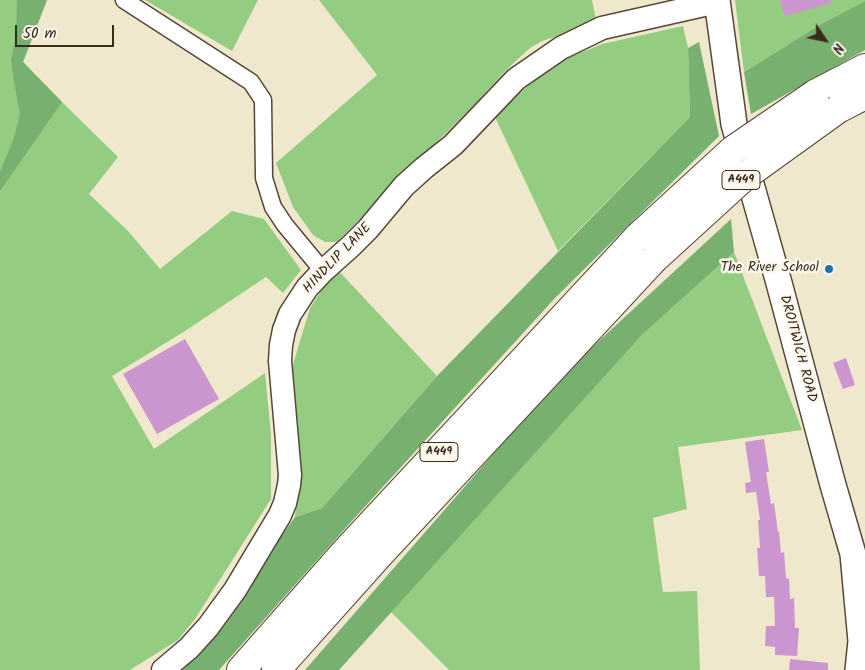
<!DOCTYPE html>
<html>
<head>
<meta charset="utf-8">
<style>
	body { margin:0 }
	#map { position:relative; width:865px; height:670px; overflow:hidden; background:#f0e8cd; font-family:Kalam,sans-serif }
	canvas { display:block }
	.north { position:absolute; left:800px; top:15px; width:50px; height:50px; -webkit-text-stroke:4px #fbf7ec; paint-order:stroke; rotate:124deg; font-size:14px; font-weight:700; line-height:20px; text-align:center; color:#3b2a1e }
	.north::after { content:''; display:block; margin:auto; width:18px; height:22px; background:#3b2a1e; clip-path:polygon(50% 0,100% 100%,50% 72%,0 100%) }
	.scale { position:absolute; left:15px; top:25px; width:99px; height:22px; box-sizing:border-box; border:2px solid #3b2a1e; border-top:0; padding-left:6px; font-size:15px; line-height:18px; white-space:nowrap; color:#3b2a1e; -webkit-text-stroke:4px #fbf7ec; paint-order:stroke }
</style>
</head>
<body>
<div id="map">
<canvas width="865" height="670"></canvas>
<div class="north">N</div>
<div class="scale">50 m</div>
</div>
<script>
const c = document.querySelector('canvas').getContext('2d');
c.lineJoin = 'round';
function paint(path, color) { c.fillStyle = color; c.fill(path, 'evenodd'); }
function strokePath(path, color, width, dash) { c.strokeStyle = color; c.lineWidth = width; c.lineCap = dash ? 'butt' : 'round'; c.setLineDash(dash || []); c.stroke(path); }
function label(font, color, halo, rows, align = 'center') {
  c.font = font + ' Kalam,sans-serif'; c.lineWidth = 5; c.setLineDash([]); c.textBaseline = 'middle'; c.strokeStyle = halo; c.fillStyle = color; for (const [text, x, y, turn = 0] of rows) {
    c.save(); c.translate(x, y); c.rotate((+turn || 0) * Math.PI / 180); c.textAlign = isNaN(turn) ? turn : align; if (halo) c.strokeText(text, 0, 0); c.fillText(text, 0, 0); c.restore();
  }
}
const green = new Path2D(`
	M 0,0 L 47,0 L 23,62 L 62,102 L 118,157 L 89,194 L 129,232 L 160,269 L 232,211 L 264,219 L 301,270 L 283,293 L 266,277 L 185,331 L 112,376 L 154,449 L 265,373 L 271,434 L 271,499 L 195,619 L 178,640 L 130,670 L 0,670 Z
	M 145,0 L 258,0 L 232,51 Z
	M 319,0 L 592,0 L 596,21 L 567,33 L 542,41 L 530,48 L 507,69 L 474,105 L 337,242 L 325,242 L 313,235 L 293,207 L 276,163 L 377,75 Z
	M 735,0 L 865,0 L 865,1 L 821,24 L 744,72 Z
	M 683,26 L 688,48 L 690,117 L 558,251 L 495,117 L 550,65 L 602,44 Z
	M 734,252 L 802,430 L 678,447 L 687,509 L 653,518 L 663,592 L 697,591 L 700,670 L 449,670 L 391,612 L 642,335 Z
	M 336,268 L 437,376 L 322,508 L 295,517 L 300,454 L 291,371 L 310,308 Z`);
const forest = new Path2D(`
	M 17,0 L 47,0 L 23,62 L 62,102 L 0,191 L 0,172 L 14,138 L 20,114 L 15,88 L 11,60 L 16,37 Z
	M 865,1 L 865,50 L 751,114 L 744,72 L 821,24 Z
	M 699,42 L 719,136 L 555,298 L 350,523 L 219,670 L 183,670 L 194,657 L 295,517 L 322,508 L 437,376 L 690,117 L 688,48 Z
	M 731,219 L 734,252 L 642,335 L 339,670 L 305,670 L 562,375 Z`);
const building = new Path2D(`
	M 780,0 L 831,0 L 831,3 L 785,16 Z
	M 185,339 L 219,399 L 157,434 L 123,374 Z
	M 846,358 L 855,385 L 843,389 L 833,363 Z
	M 764,439 L 769,472 L 766,472 L 771,504 L 774,503 L 778,532 L 779,531 L 781,553 L 784,552 L 786,577 L 787,579 L 789,578 L 790,599 L 794,598 L 795,628 L 799,628 L 797,656 L 775,655 L 775,647 L 765,646 L 766,626 L 775,626 L 774,597 L 766,597 L 765,576 L 759,576 L 757,548 L 760,548 L 758,520 L 760,520 L 756,492 L 746,493 L 745,483 L 751,482 L 745,442 Z
	M 790,659 L 828,663 L 828,670 L 789,670 Z`);
const street = new Path2D(`
	M 124,0 L 251,82 L 263,100 L 264,178 L 273,207 L 285,225 L 323,271`);
const secondary = new Path2D(`
	M 163,670 L 189,648 L 208,627 L 235,590 L 280,515 L 285,503 L 289,485 L 290,475 L 280,361 L 281,345 L 284,330 L 290,314 L 307,288 L 323,271 L 351,246 L 368,229 L 404,186 L 424,168 L 453,145 L 516,79 L 561,48 L 602,28 L 717,2`);
const primary = new Path2D(`
	M 717,0 L 734,124 L 779,283 L 833,485 L 853,554 L 861,641 L 858,670`);
const highway = new Path2D(`
	M 815,94 L 865,68
	M 838,109 L 865,95
	M 241,670 L 345,552 L 639,236
	M 276,670 L 379,555 L 653,260`);
const highwayBridge = new Path2D(`
	M 639,236 L 733,150 L 815,94
	M 653,260 L 745,176 L 838,109`);
const markers = [
	[829,269,5,"#1f6fb2"]
];
const shields = [
	[741,180,38],
	[439,452,38]
];
const shieldNames = [
	["A449",741,180],
	["A449",439,452]
];
const streetNames = [
	["HINDLIP LANE",338,259,-46],
	["DROITWICH ROAD",797,349,75]
];
const poiNames = [
	["The River School",819,269]
];
paint(green, '#94cd81');
paint(forest, '#77b06f');
paint(building, '#cb95d0');
strokePath(street, '#564638', 19);
strokePath(secondary, '#564638', 25);
strokePath(primary, '#564638', 28);
strokePath(highway, '#564638', 30);
strokePath(street, '#fff', 16);
strokePath(secondary, '#fff', 22);
strokePath(primary, '#fff', 25);
strokePath(highway, '#fff', 28);
strokePath(highwayBridge, '#564638', 30, []);
strokePath(highwayBridge, '#fff', 28);
for (const [x, y, r, color] of markers) { const dot = new Path2D(); dot.arc(x, y, r, 0, 2 * Math.PI); c.fillStyle = color; c.fill(dot); strokePath(dot, '#fbf7ec', 2); }
for (const [x, y, w] of shields) { const box = new Path2D(); box.roundRect(x - w / 2, y - 9.5, w, 19, 4); c.fillStyle = '#fbf7ec'; c.fill(box); strokePath(box, '#3b2a1e', 1); }
label('bold 12px', '#3b2a1e', null, shieldNames);
label('14px', '#3b2a1e', '#fbf7ec', streetNames);
label('14px', '#3b2a1e', '#fbf7ec', poiNames, 'right');
</script>
</body>
</html>
